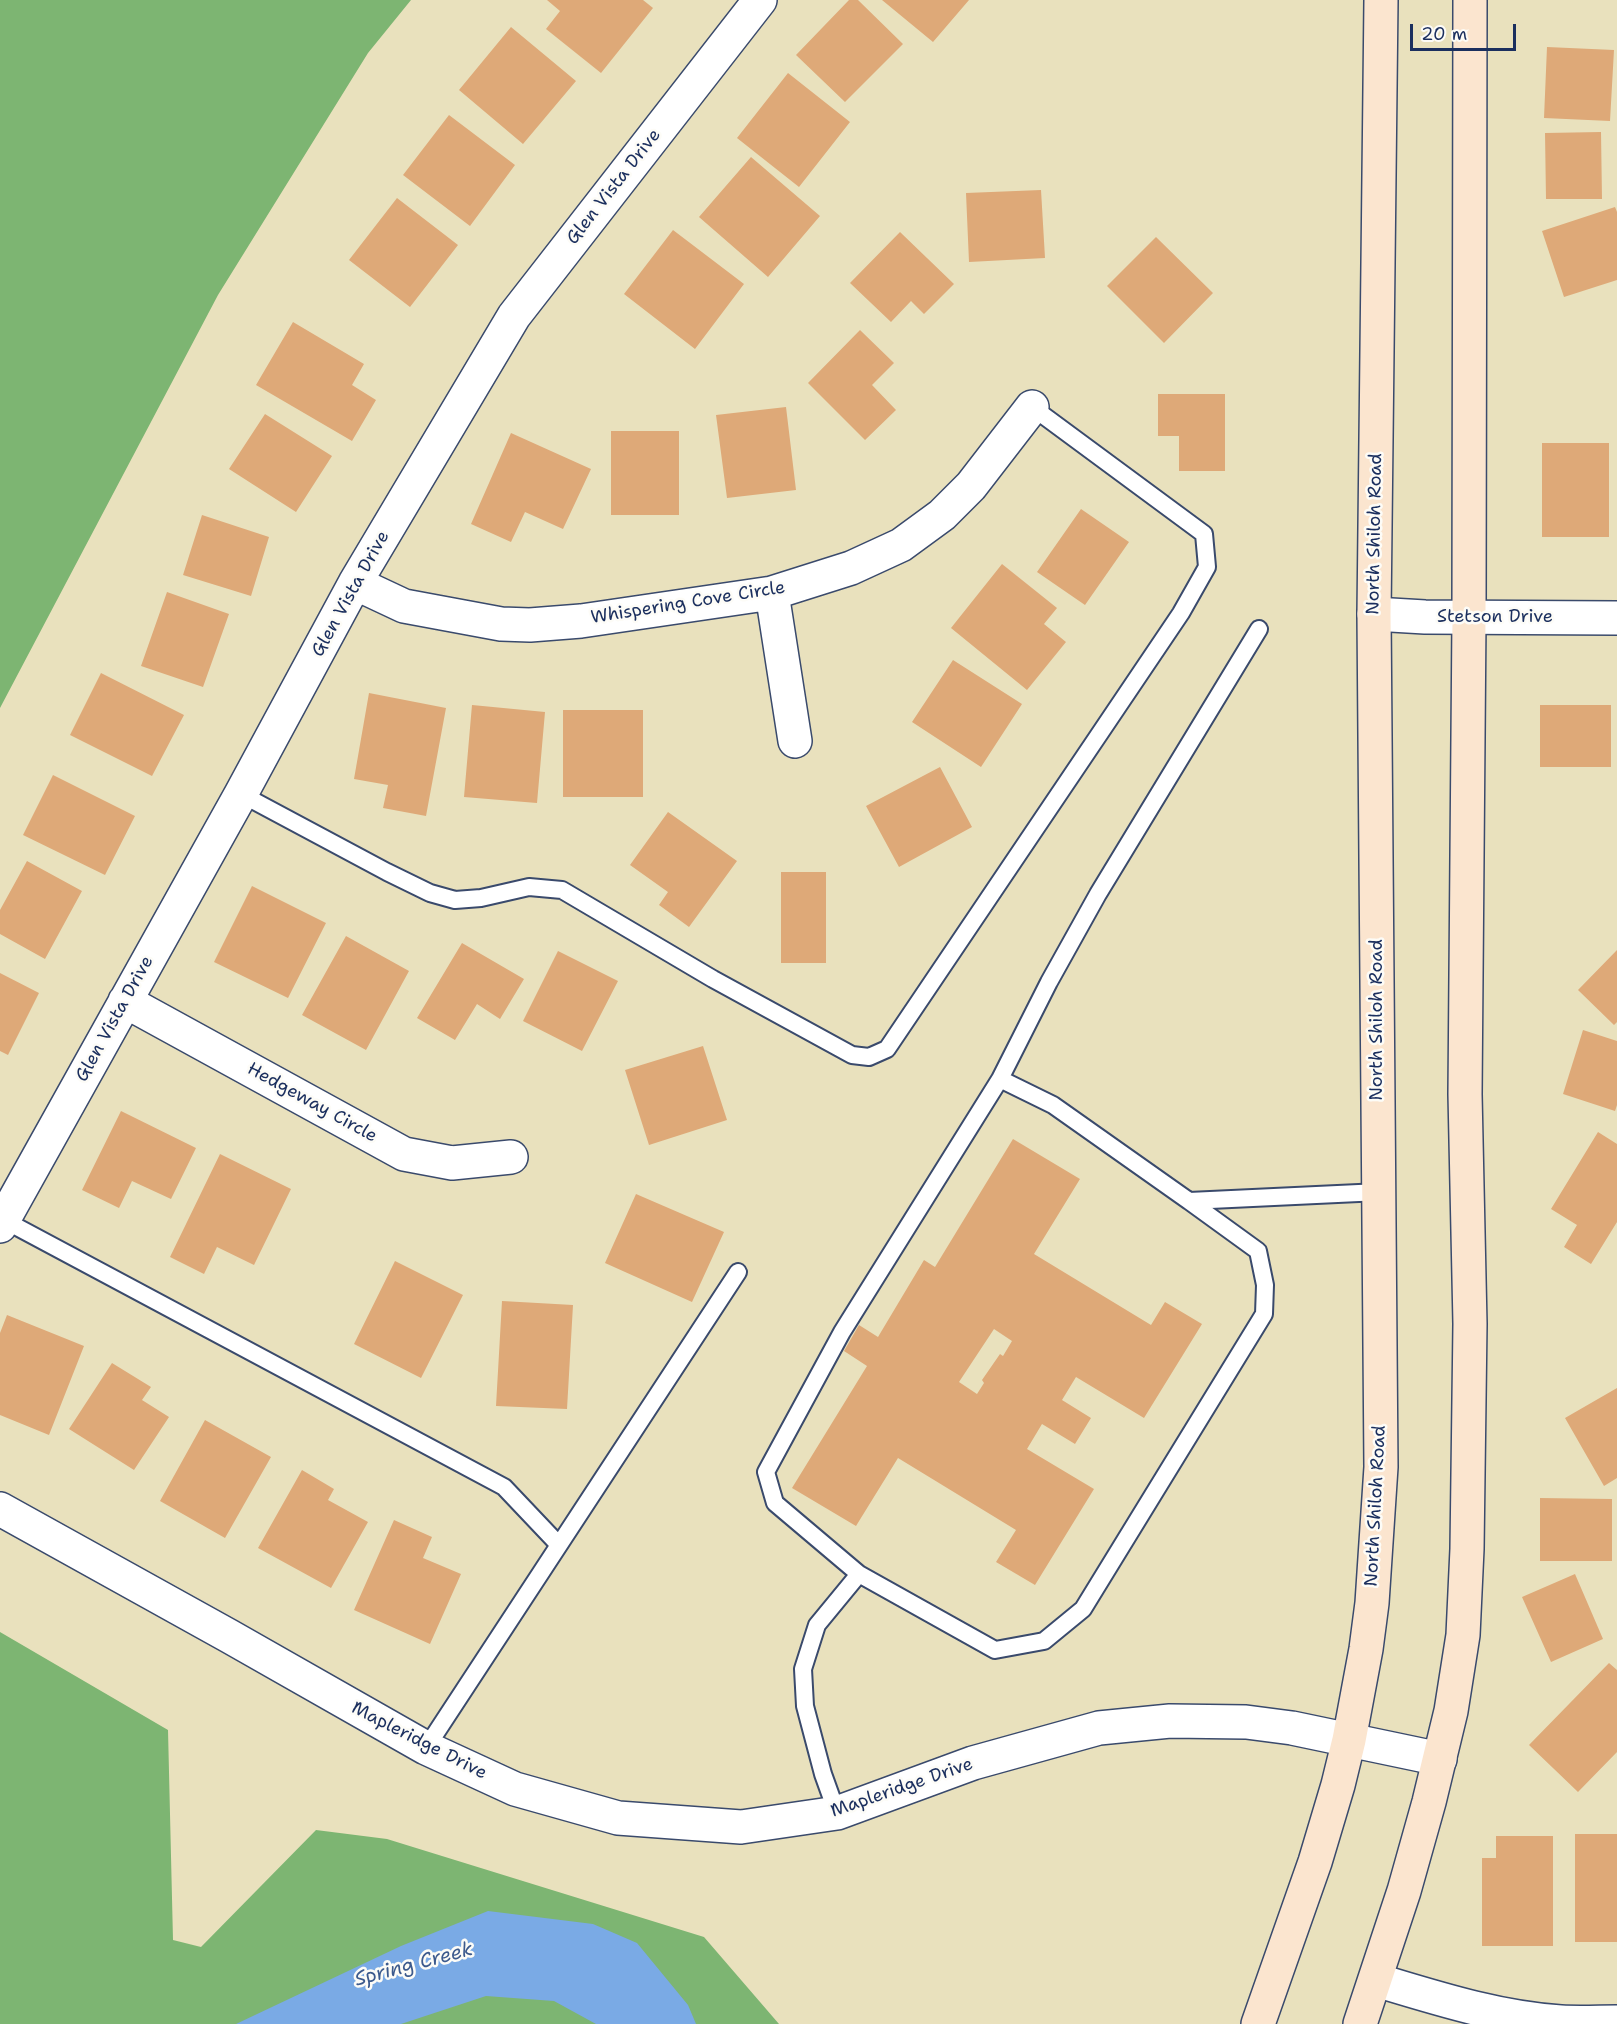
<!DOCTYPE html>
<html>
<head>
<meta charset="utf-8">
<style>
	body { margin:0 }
	#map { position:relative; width:1617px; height:2024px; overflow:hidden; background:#e9e1bd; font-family:"Shantell Sans",sans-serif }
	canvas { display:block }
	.scale { position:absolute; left:1410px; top:24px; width:106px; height:27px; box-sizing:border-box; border:3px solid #1b2f5e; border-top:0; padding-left:8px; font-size:18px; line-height:21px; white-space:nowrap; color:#1b2f5e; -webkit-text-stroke:4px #fdfcf7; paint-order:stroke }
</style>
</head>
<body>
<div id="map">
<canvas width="1617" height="2024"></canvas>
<div class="scale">20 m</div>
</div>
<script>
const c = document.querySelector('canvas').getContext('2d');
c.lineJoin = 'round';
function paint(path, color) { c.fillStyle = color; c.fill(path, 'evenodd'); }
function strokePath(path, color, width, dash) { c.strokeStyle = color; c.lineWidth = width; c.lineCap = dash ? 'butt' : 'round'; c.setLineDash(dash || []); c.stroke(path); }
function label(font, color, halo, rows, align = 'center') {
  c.font = font + ' "Shantell Sans",sans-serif'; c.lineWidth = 5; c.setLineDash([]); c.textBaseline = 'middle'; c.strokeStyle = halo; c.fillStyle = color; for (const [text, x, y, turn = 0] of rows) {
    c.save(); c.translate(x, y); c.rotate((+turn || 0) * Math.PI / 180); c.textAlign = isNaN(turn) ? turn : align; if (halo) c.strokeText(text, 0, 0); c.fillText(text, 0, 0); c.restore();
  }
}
const forest = new Path2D(`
	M 0,0 L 411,0 L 368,53 L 218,295 L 0,708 Z
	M 0,1632 L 168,1730 L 173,1940 L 201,1947 L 316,1830 L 387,1839 L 704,1937 L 779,2024 L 0,2024 Z`);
const water = new Path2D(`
	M 488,1911 L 593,1924 L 637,1943 L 688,2005 L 696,2024 L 596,2024 L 554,2001 L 486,1996 L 401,2024 L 236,2024 L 401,1946 Z`);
const building = new Path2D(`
	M 547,0 L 643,0 L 653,8 L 601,73 L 546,29 L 560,11 Z
	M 849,0 L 858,0 L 903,44 L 845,102 L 796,55 Z
	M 882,0 L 969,0 L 933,42 Z
	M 511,27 L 576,81 L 523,144 L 459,90 Z
	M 1547,47 L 1614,50 L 1610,121 L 1544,118 Z
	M 788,73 L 850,122 L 799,187 L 737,138 Z
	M 449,115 L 515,165 L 470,226 L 403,175 Z
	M 1601,132 L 1602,199 L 1546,199 L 1545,133 Z
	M 751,157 L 820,216 L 768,277 L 699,217 Z
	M 1041,190 L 1045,258 L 969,262 L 966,193 Z
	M 397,198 L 458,245 L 410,307 L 349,260 Z
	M 1615,207 L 1617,212 L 1617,280 L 1564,297 L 1542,231 Z
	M 673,230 L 744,284 L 695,349 L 624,294 Z
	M 900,232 L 954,284 L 924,314 L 911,301 L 891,322 L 850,283 Z
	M 1156,237 L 1213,293 L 1164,343 L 1107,286 Z
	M 293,322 L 364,364 L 352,385 L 376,400 L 352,441 L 256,385 Z
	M 860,330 L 894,363 L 872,385 L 896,410 L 865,440 L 808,383 Z
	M 1158,394 L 1225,394 L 1225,471 L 1179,471 L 1179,436 L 1158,436 Z
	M 786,407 L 796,490 L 727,498 L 716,415 Z
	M 265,414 L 332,456 L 296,512 L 229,469 Z
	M 611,431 L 679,431 L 679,515 L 611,515 Z
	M 511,433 L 591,469 L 563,529 L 525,512 L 511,542 L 471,524 Z
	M 1542,443 L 1609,443 L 1609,537 L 1542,537 Z
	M 1081,509 L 1129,542 L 1085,605 L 1037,572 Z
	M 202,515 L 269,537 L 251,596 L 183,575 Z
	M 1002,564 L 1057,608 L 1044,624 L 1066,642 L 1027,690 L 951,628 Z
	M 167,592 L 229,614 L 203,687 L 141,666 Z
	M 953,660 L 1022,704 L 981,767 L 912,722 Z
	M 101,673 L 184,715 L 152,776 L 70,735 Z
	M 369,693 L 446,708 L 426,816 L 383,808 L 388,785 L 354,779 Z
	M 472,705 L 545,712 L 537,803 L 464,797 Z
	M 1540,705 L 1611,705 L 1611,767 L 1540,767 Z
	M 563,710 L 643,710 L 643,797 L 563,797 Z
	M 940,767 L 972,827 L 899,867 L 866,806 Z
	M 53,775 L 135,816 L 105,875 L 23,835 Z
	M 668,812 L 737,861 L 689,927 L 659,905 L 668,892 L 630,865 Z
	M 27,861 L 82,891 L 45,959 L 0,934 L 0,910 Z
	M 781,872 L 826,872 L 826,963 L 781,963 Z
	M 252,886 L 326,923 L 288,998 L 214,962 Z
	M 346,936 L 409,971 L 366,1050 L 302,1015 Z
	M 462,943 L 524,979 L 500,1019 L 477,1004 L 455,1040 L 417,1018 Z
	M 1617,950 L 1617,1022 L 1614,1025 L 1578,990 Z
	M 558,951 L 618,981 L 582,1051 L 523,1021 Z
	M 0,973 L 39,993 L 8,1055 L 0,1051 Z
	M 1583,1030 L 1617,1041 L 1617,1105 L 1615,1111 L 1563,1094 Z
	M 703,1046 L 727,1120 L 649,1145 L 625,1070 Z
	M 121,1111 L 196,1148 L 171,1199 L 132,1181 L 119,1208 L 82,1190 Z
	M 1598,1132 L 1617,1144 L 1617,1222 L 1591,1264 L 1564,1247 L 1577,1225 L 1551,1209 Z
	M 1013,1139 L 1080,1179 L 1034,1254 L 1151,1325 L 1165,1302 L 1202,1324 L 1144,1418 L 1076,1377 L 1062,1400 L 1091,1418 L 1075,1444 L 1042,1424 L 1027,1449 L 1094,1489 L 1035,1585 L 996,1562 L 1016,1530 L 898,1458 L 856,1526 L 792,1488 L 867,1366 L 844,1351 L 859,1325 L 878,1337 L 924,1260 L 935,1267 ZM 994,1329 L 1012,1341 L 1003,1356 L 1000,1354 L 982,1380 L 984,1383 L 977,1394 L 959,1382 Z
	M 220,1154 L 291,1189 L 254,1265 L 217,1247 L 204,1274 L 170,1257 Z
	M 636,1194 L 724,1232 L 692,1302 L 605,1263 Z
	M 395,1261 L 463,1295 L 421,1378 L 354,1344 Z
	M 502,1301 L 573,1305 L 567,1409 L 496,1406 Z
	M 7,1315 L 84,1346 L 49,1435 L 0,1415 L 0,1333 Z
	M 112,1363 L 151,1387 L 142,1400 L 169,1417 L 134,1470 L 69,1429 Z
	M 1617,1388 L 1617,1478 L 1604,1486 L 1565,1418 Z
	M 205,1420 L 271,1457 L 225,1538 L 160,1501 Z
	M 302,1470 L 334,1489 L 328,1500 L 368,1522 L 331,1588 L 258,1548 Z
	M 1540,1498 L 1612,1499 L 1612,1561 L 1540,1561 Z
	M 394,1520 L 432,1537 L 423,1558 L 461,1574 L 430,1644 L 354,1610 Z
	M 1575,1574 L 1603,1639 L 1551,1662 L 1522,1597 Z
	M 1609,1663 L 1617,1670 L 1617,1752 L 1578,1792 L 1529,1745 Z
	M 1575,1834 L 1617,1834 L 1617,1942 L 1575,1942 Z
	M 1496,1836 L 1553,1836 L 1553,1946 L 1482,1946 L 1482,1858 L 1496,1858 Z`);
const lane = new Path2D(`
	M 241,794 L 387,872 L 430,893 L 455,900 L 481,898 L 529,887 L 562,890 L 713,979 L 852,1055 L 869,1057 L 887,1049 L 1181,613 L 1207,567 L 1204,534 L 1032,407
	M 1000,1079 L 1049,982 L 1098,894 L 1259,629
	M 4,1220 L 504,1487 L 559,1545
	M 859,1574 L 995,1650 L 1044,1641 L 1083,1609 L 1264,1314 L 1265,1285 L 1258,1251 L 1189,1201
	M 426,1748 L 738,1272
	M 837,1813 L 823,1774 L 805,1706 L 803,1669 L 817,1625 L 859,1574 L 775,1503 L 766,1472 L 842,1332 L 1000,1079 L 1053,1105 L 1189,1201 L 1380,1192`);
const street = new Path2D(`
	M 355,583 L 404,606 L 501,624 L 530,625 L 581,621 L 772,593 L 851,568 L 901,545 L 942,515 L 971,486 L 1032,407
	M 772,593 L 795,741
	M 1374,614 L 1425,617 L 1617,618
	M 125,1001 L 404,1154 L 452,1163 L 511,1157
	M 0,1226 L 241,794 L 355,583 L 514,316 L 760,0
	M 0,1509 L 229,1636 L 426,1748 L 515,1789 L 618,1818 L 741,1827 L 837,1813 L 973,1763 L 1099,1728 L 1170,1721 L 1246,1722 L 1292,1728 L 1440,1759
	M 1376,1980 C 1436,1998 1498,2018 1561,2022 C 1580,2023 1599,2022 1617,2022`);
const secondary = new Path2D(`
	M 1258,2024 L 1315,1862 L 1338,1785 L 1349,1740 L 1366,1649 L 1372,1603 L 1381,1467 L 1374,614 L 1381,0
	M 1360,2024 L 1404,1891 L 1429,1802 L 1451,1711 L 1463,1635 L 1467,1549 L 1470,1324 L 1465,1094 L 1469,618 L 1470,0`);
const streetNames = [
	["Glen Vista Drive",614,187,-52],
	["North Shiloh Road",1375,534,-89],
	["Glen Vista Drive",351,594,-61],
	["Whispering Cove Circle",688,603,-9],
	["Stetson Drive",1495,617],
	["Glen Vista Drive",115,1019,-61],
	["North Shiloh Road",1377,1020,-90],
	["Hedgeway Circle",312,1103,29],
	["North Shiloh Road",1376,1506,-87],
	["Mapleridge Drive",419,1741,27],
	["Mapleridge Drive",902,1788,-19]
];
const waterNames = [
	["Spring Creek",414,1965,-15]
];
paint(forest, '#7db572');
paint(water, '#7aaae5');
paint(building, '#dea978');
strokePath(lane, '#3a4a6c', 20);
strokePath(street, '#3a4a6c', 36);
strokePath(secondary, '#3a4a6c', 36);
strokePath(lane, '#fff', 16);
strokePath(street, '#fff', 33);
strokePath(secondary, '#fbe5cf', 33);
label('18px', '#1b2f5e', '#fdfcf7', streetNames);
label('italic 20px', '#3c5a8d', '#fdfcf7', waterNames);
</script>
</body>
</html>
